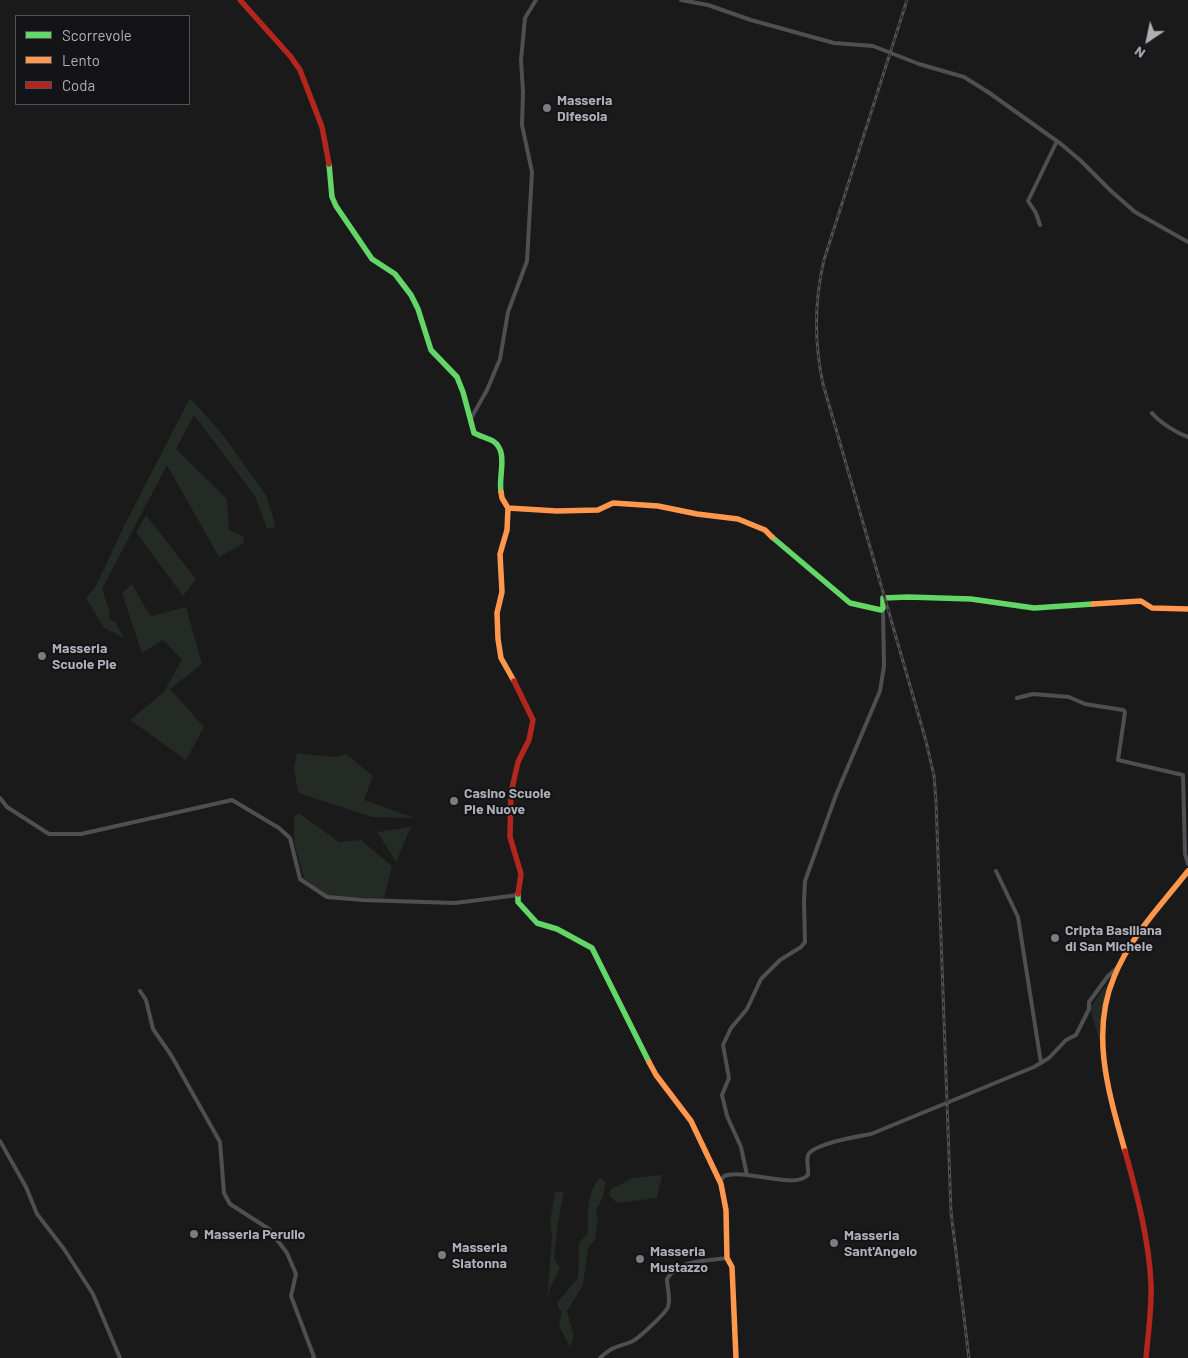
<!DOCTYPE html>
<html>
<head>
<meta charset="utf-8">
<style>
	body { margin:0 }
	#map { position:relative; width:1188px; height:1358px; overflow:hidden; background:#1a1a1a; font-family:Barlow,sans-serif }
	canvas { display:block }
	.legend { position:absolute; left:15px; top:15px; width:175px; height:90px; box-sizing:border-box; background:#141416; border:1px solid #515257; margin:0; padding:6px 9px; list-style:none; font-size:15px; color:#adb0b9 }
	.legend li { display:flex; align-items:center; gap:10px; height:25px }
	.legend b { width:25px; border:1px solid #515257 }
	.north { position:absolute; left:1123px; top:15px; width:50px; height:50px; -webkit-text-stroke:4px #141416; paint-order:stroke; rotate:214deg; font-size:14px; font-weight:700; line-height:20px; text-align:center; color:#adb0b9 }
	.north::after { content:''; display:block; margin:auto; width:18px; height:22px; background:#adb0b9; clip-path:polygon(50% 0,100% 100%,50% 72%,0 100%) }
</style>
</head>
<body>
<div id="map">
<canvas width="1188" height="1358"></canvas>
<ul class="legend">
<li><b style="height:6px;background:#63d668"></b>Scorrevole</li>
<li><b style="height:6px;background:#ff974d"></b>Lento</li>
<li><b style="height:6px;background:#b3261e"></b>Coda</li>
</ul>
<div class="north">N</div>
</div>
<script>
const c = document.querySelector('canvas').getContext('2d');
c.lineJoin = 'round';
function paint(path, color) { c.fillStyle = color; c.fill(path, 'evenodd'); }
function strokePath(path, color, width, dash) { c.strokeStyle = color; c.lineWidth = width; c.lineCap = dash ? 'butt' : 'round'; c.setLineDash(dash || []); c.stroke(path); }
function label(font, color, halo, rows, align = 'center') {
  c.font = font + ' Barlow,sans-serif'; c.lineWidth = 4; c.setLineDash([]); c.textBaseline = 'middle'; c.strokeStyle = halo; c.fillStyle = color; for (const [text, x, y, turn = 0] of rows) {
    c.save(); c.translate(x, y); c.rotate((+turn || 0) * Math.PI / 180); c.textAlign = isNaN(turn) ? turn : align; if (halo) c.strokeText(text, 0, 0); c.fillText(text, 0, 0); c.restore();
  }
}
const green = new Path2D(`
	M 190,398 L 223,435 L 266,495 L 276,527 L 267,529 L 255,496 L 194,415 L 176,449 L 227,499 L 229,530 L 243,536 L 244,543 L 219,557 L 167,465 L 102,589 L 109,610 L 110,620 L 115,621 L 124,638 L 104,628 L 86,598 L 96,586 L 124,526 Z
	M 146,515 L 196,579 L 183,596 L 136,532 Z
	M 132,584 L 149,614 L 152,616 L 186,607 L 202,664 L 170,689 L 204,727 L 186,760 L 130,720 L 164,692 L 182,659 L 163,640 L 142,653 L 122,593 Z
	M 297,753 L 334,757 L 346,754 L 373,776 L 364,800 L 415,818 L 372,817 L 298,793 L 294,768 Z
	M 299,813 L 339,842 L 361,840 L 392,866 L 384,898 L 329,897 L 304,879 L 294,842 L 294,816 Z
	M 411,827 L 396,862 L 377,832 Z
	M 1112,977 L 1102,1010 L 1100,1042 L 1092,1016 L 1091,1006 Z
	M 662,1175 L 657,1198 L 617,1203 L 609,1195 L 611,1189 L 633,1178 Z
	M 600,1178 L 606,1182 L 603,1197 L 596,1210 L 598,1218 L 595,1239 L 588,1249 L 583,1285 L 567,1311 L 574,1336 L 570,1347 L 559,1326 L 562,1311 L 559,1309 L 557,1303 L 578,1278 L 579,1243 L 588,1233 C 588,1215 586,1192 600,1178 Z
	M 555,1192 L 564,1192 L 558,1222 L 554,1259 L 560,1268 L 550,1288 L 547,1302 L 552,1237 L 550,1222 Z`);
const street = new Path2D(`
	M 681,0 L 708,5 L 751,20 L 834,43 L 873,46 L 919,64 L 964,77 L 988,92 L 1061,144 L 1080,160 L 1111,191 L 1135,212 L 1188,242
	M 1040,225 L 1036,213 L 1028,201 L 1057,141
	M 1152,413 C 1159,422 1177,433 1188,437
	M 470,420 L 487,390 L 500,359 L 508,312 L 527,261 L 532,172 L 522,125 L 523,92 L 521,60 L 525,18 L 536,0
	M 1017,698 L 1033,694 L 1069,697 L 1085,704 L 1123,710 L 1125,712 L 1118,760 L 1183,775 L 1185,854 L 1188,864
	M 0,798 L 7,807 L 49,834 L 81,834 L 232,800 L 279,828 L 290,838 L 300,879 L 327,897 L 362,900 L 455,903 L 518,895
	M 996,871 L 1018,917 L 1041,1063
	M 140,991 L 146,1000 L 153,1029 L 171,1055 L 220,1142 L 224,1193 L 230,1204 L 269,1229 L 287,1253 L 296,1274 L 291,1296 L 314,1357 L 313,1358
	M 0,1141 L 26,1187 L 37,1214 L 64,1249 L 93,1294 L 120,1358
	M 747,1175 L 741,1147 L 727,1116 L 722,1095 L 729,1078 L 723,1045 L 731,1028 L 747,1009 L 761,979 L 780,960 L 801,947 L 805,942 L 804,901 L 805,881 L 836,795 L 880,691 L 884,666 L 883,610
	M 720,1182 L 724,1176 C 745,1168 794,1190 808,1175 C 809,1169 806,1161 808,1155 C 813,1144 859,1136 871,1134 L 1034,1067 L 1049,1058 L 1066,1040 L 1076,1035 L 1089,1009 L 1089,1002 L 1108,976 L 1117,968
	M 600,1358 C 613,1346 615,1348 631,1342 C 638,1339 665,1314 668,1307 C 671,1298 667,1288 667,1279 C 678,1259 707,1261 727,1258`);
const fast = new Path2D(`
	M 329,164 L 332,197 L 336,206 L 372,259 L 395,274 L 411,295 L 418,309 L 431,350 L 457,377 L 463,392 L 474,433 C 480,436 487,438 493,441 C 509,451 498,477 501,492
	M 772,537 L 850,603 L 881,610 L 883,608 L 883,598 L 908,597 L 971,599 L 1034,608 L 1093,604
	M 518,894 L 518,902 L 537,923 L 557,929 L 592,948 L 649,1062`);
const slow = new Path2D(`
	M 501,492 L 502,498 L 508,508 L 507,530 L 500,554 L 502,592 L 497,613 L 498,639 L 501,658 L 514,681
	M 508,508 L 557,511 L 598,510 L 613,503 L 658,506 L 697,514 L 738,519 L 765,530 L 772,537
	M 1093,604 L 1141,601 L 1152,608 L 1188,609
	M 649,1062 L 656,1075 L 691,1121 L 721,1184 L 726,1210 L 727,1258 L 732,1267 L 736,1358
	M 1125,1151 C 1109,1094 1090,1034 1114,977 C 1130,937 1162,904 1188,871`);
const jam = new Path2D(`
	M 240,0 L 291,57 L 300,70 L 322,127 L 329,164
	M 514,681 L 533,720 L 529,740 L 518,762 L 511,793 L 510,837 L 521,874 L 518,894
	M 1125,1151 C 1137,1194 1149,1240 1151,1284 C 1152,1309 1148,1334 1146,1358`);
const rail = new Path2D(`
	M 907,0 L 824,260 C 814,302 814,342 823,384 L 926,741 L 934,776 L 936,801 L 951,1212 L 969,1358`);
const markers = [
	[547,108,5,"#7a7c81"],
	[42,656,5,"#7a7c81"],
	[454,801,5,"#7a7c81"],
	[1055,938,5,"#7a7c81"],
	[194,1234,5,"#7a7c81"],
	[834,1243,5,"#7a7c81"],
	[442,1255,5,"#7a7c81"],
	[640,1259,5,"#7a7c81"]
];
const poiNames = [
	["Masseria",557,100],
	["Difesola",557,116],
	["Masseria",52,648],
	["Scuole Pie",52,664],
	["Casino Scuole",464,793],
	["Pie Nuove",464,809],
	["Cripta Basiliana",1065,930],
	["di San Michele",1065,946],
	["Masseria Perullo",204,1234],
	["Masseria",844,1235],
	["Sant'Angelo",844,1251],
	["Masseria",452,1247],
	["Siatonna",452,1263],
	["Masseria",650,1251],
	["Mustazzo",650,1267]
];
paint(green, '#242a24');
strokePath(street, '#4f4f52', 4);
strokePath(fast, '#63d668', 5.5);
strokePath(slow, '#ff974d', 5.5);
strokePath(jam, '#b3261e', 5.5);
strokePath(rail, '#505053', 3);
strokePath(rail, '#141416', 1, [4]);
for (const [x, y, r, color] of markers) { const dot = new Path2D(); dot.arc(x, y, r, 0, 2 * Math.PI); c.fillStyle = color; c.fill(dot); strokePath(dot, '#141416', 2); }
label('bold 14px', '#adb0b9', '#141416', poiNames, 'left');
</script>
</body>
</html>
